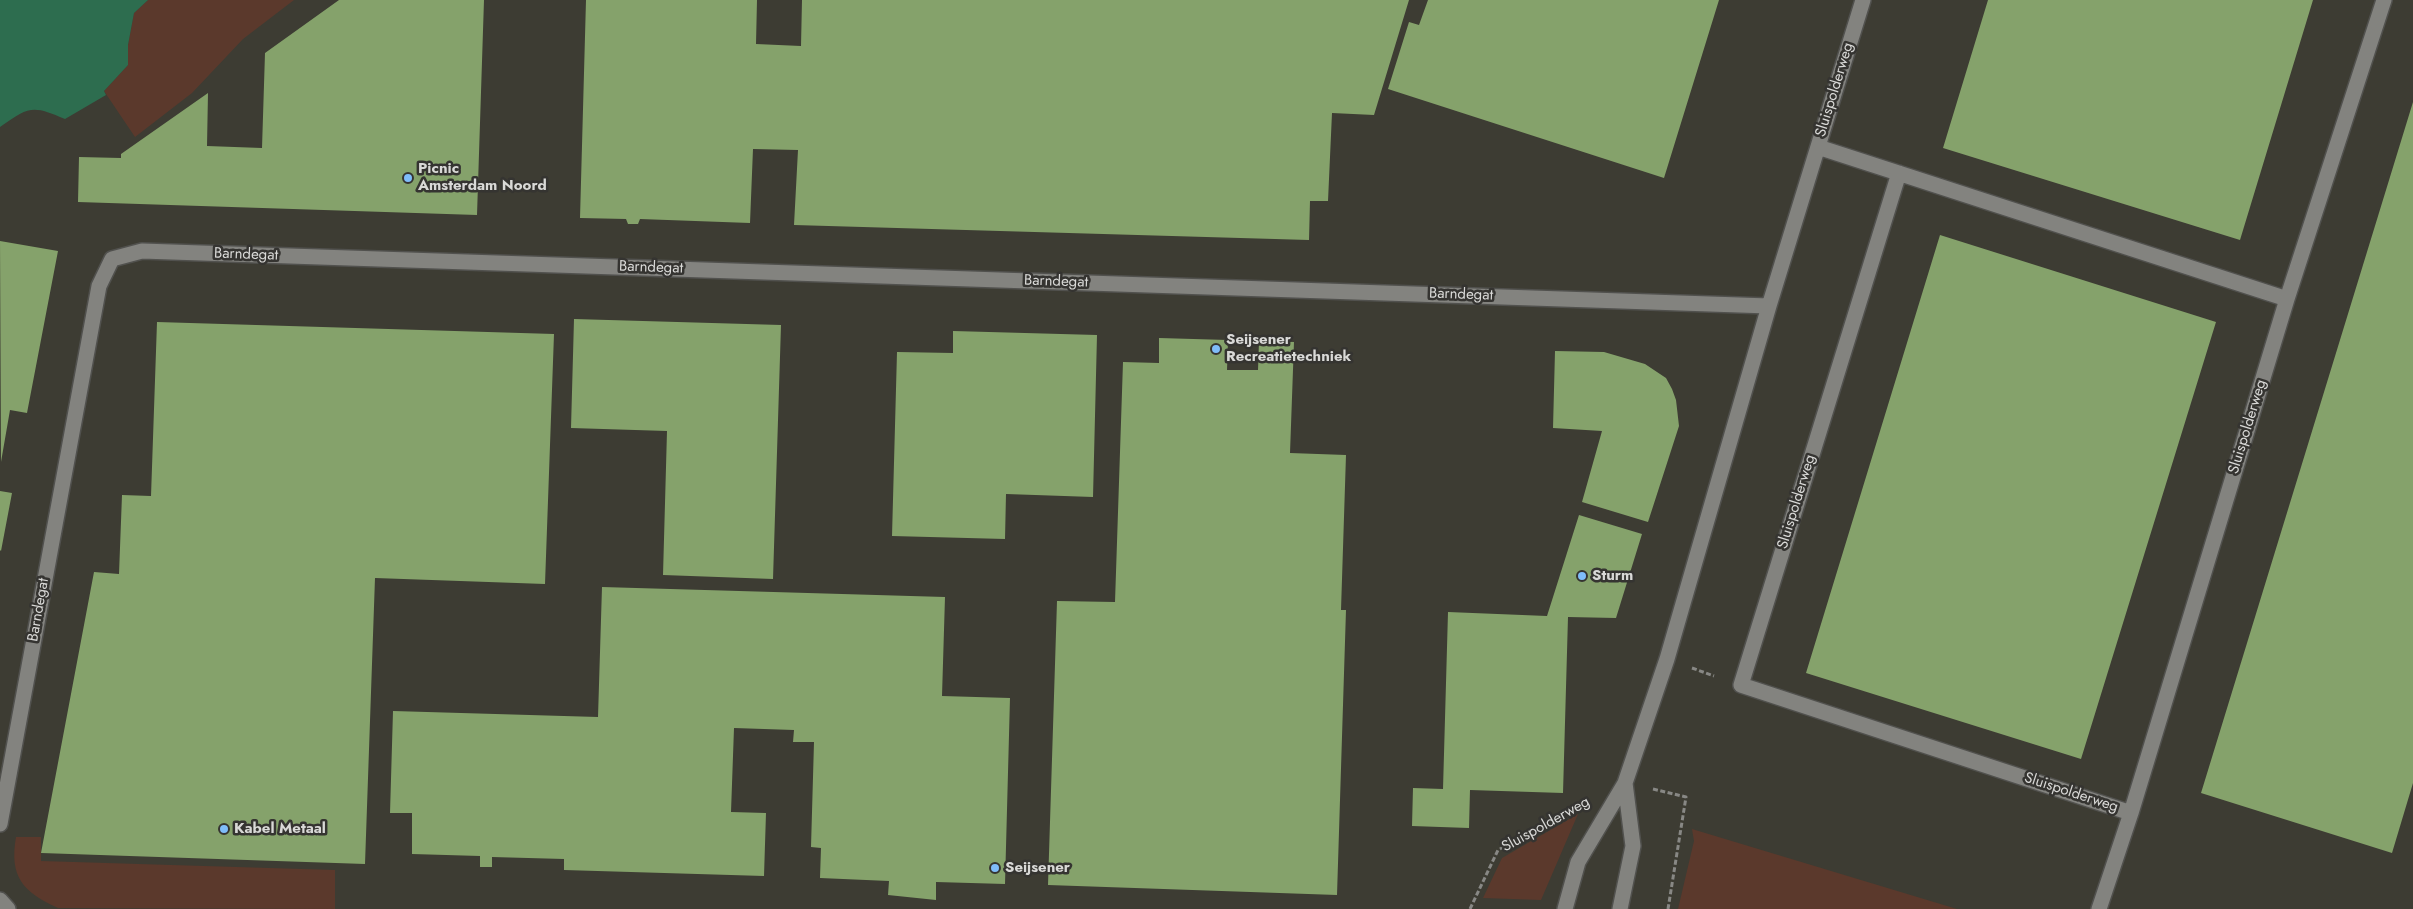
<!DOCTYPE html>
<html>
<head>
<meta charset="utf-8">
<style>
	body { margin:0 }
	canvas { display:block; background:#353431 }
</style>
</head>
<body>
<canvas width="2413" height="909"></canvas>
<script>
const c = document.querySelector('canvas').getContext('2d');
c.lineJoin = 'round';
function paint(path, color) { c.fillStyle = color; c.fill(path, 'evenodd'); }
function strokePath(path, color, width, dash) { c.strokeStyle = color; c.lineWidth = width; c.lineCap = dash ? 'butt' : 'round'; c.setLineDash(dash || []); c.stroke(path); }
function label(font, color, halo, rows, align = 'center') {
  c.font = font + ' Jost,sans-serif'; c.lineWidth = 5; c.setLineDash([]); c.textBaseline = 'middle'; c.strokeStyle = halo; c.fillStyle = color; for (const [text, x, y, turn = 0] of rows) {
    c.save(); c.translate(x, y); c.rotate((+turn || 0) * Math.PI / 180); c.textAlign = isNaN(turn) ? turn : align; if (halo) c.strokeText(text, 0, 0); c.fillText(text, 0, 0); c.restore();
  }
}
const built = new Path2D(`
	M 0,0 L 2413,0 L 2413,909 L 0,909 Z`);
const green = new Path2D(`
	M 148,0 L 294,0 L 243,39 L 192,93 L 135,137 L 104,91 L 128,65 L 128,45 L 134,13 Z
	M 1578,814 L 1541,900 L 1483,898 L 1502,858 Z
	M 1692,829 L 1957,909 L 1678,909 L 1694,841 Z
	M 16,837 L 41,837 L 41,861 L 335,870 L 335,909 L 58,908 C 23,892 9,877 16,837 Z`);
const water = new Path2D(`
	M 0,0 L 148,0 L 134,13 L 128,45 L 128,65 L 104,91 L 106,95 L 65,119 C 33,105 29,106 0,127 Z`);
const building = new Path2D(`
	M 339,0 L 484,0 L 477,215 L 78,202 L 79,157 L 121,158 L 121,154 L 208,93 L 207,146 L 262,148 L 265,53 Z
	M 586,0 L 757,0 L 756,44 L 801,46 L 802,0 L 1409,0 L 1374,115 L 1332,113 L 1328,201 L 1310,201 L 1309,240 L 794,225 L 798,150 L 753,149 L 750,223 L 640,219 L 638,224 L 628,224 L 626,219 L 580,218 Z
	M 1428,0 L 1719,0 L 1664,178 L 1388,89 L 1409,22 L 1419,25 Z
	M 1988,0 L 2313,0 L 2240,240 L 1943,148 Z
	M 2413,102 L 2413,783 L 2392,853 L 2201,793 Z
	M 1940,235 L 2216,322 L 2081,759 L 1806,673 Z
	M 0,241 L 58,251 L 27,413 L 10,410 L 1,462 Z
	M 574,319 L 781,325 L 773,579 L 663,575 L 667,431 L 571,428 Z
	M 157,322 L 554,334 L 545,584 L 375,578 L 365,864 L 41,853 L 94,572 L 119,574 L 122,495 L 151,496 Z
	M 953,331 L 1097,335 L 1093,497 L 1006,494 L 1005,539 L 892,536 L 897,352 L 953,353 Z
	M 1159,338 L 1228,340 L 1227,370 L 1258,370 L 1259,341 L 1294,342 L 1290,453 L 1346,455 L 1341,610 L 1346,610 L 1337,895 L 1048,885 L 1057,601 L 1115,602 L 1123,362 L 1159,363 Z
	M 1555,351 L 1604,352 L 1645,364 L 1666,378 L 1672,389 L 1676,400 L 1679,426 L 1648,522 L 1582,502 L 1602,431 L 1553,428 Z
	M 0,491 L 12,493 L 1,551 L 0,550 Z
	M 1579,515 L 1642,534 L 1616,618 L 1568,617 L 1563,793 L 1470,790 L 1469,828 L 1412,826 L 1413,788 L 1443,789 L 1448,612 L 1547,616 Z
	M 602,587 L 945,597 L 942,696 L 1010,698 L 1005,884 L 936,882 L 936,900 L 888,895 L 889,881 L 820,878 L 821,848 L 811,847 L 814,742 L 793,742 L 794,730 L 734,728 L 731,812 L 766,813 L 764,876 L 564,870 L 564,859 L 492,857 L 492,867 L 480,867 L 480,856 L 412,854 L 412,813 L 390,813 L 393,711 L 598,717 Z`);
const path = new Path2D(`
	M 1692,668 L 1714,676
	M 1653,789 L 1686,797 L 1668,909
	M 1470,909 L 1498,850 L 1578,807`);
const minor = new Path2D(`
	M 1818,147 L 2287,299
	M 1899,173 L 1741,685 L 2131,813
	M 0,824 L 99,286 L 112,259 L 142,251 L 1769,306
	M 0,900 L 8,909
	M 1565,909 L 1578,862 L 1625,783 L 1667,659 L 1769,306 L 1863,0
	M 1620,909 L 1633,846 L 1625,783
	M 2099,909 L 2131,813 L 2287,299 L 2384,0`);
const markers = [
	[408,178,5,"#7fbdfa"],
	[1216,349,5,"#7fbdfa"],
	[1582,576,5,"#7fbdfa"],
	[224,829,5,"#7fbdfa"],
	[995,868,5,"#7fbdfa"]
];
const streetNames = [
	["Sluispolderweg",1835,90,-73],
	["Barndegat",246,255,2],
	["Barndegat",651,268,2],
	["Barndegat",1056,282,2],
	["Barndegat",1461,295,2],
	["Sluispolderweg",2248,427,-73],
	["Sluispolderweg",1797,502,-73],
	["Barndegat",39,610,-80],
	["Sluispolderweg",2071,793,18],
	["Sluispolderweg",1546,825,-29]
];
const poiNames = [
	["Picnic",418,169],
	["Amsterdam Noord",418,186],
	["Seijsener",1226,340],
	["Recreatietechniek",1226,357],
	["Sturm",1592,576],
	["Kabel Metaal",234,829],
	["Seijsener",1005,868]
];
paint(built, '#3d3c33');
paint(green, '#5b392c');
paint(water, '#2d6d4f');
paint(building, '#85a26b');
strokePath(minor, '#51514e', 18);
strokePath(path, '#888885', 3, [5, 2.5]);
strokePath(minor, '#83837f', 15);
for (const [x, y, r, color] of markers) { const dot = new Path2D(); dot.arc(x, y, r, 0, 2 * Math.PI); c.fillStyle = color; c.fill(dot); strokePath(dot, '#353431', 2); }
label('15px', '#d9d9d7', '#353431', streetNames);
label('bold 15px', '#d9d9d7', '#353431', poiNames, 'left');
</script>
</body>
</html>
